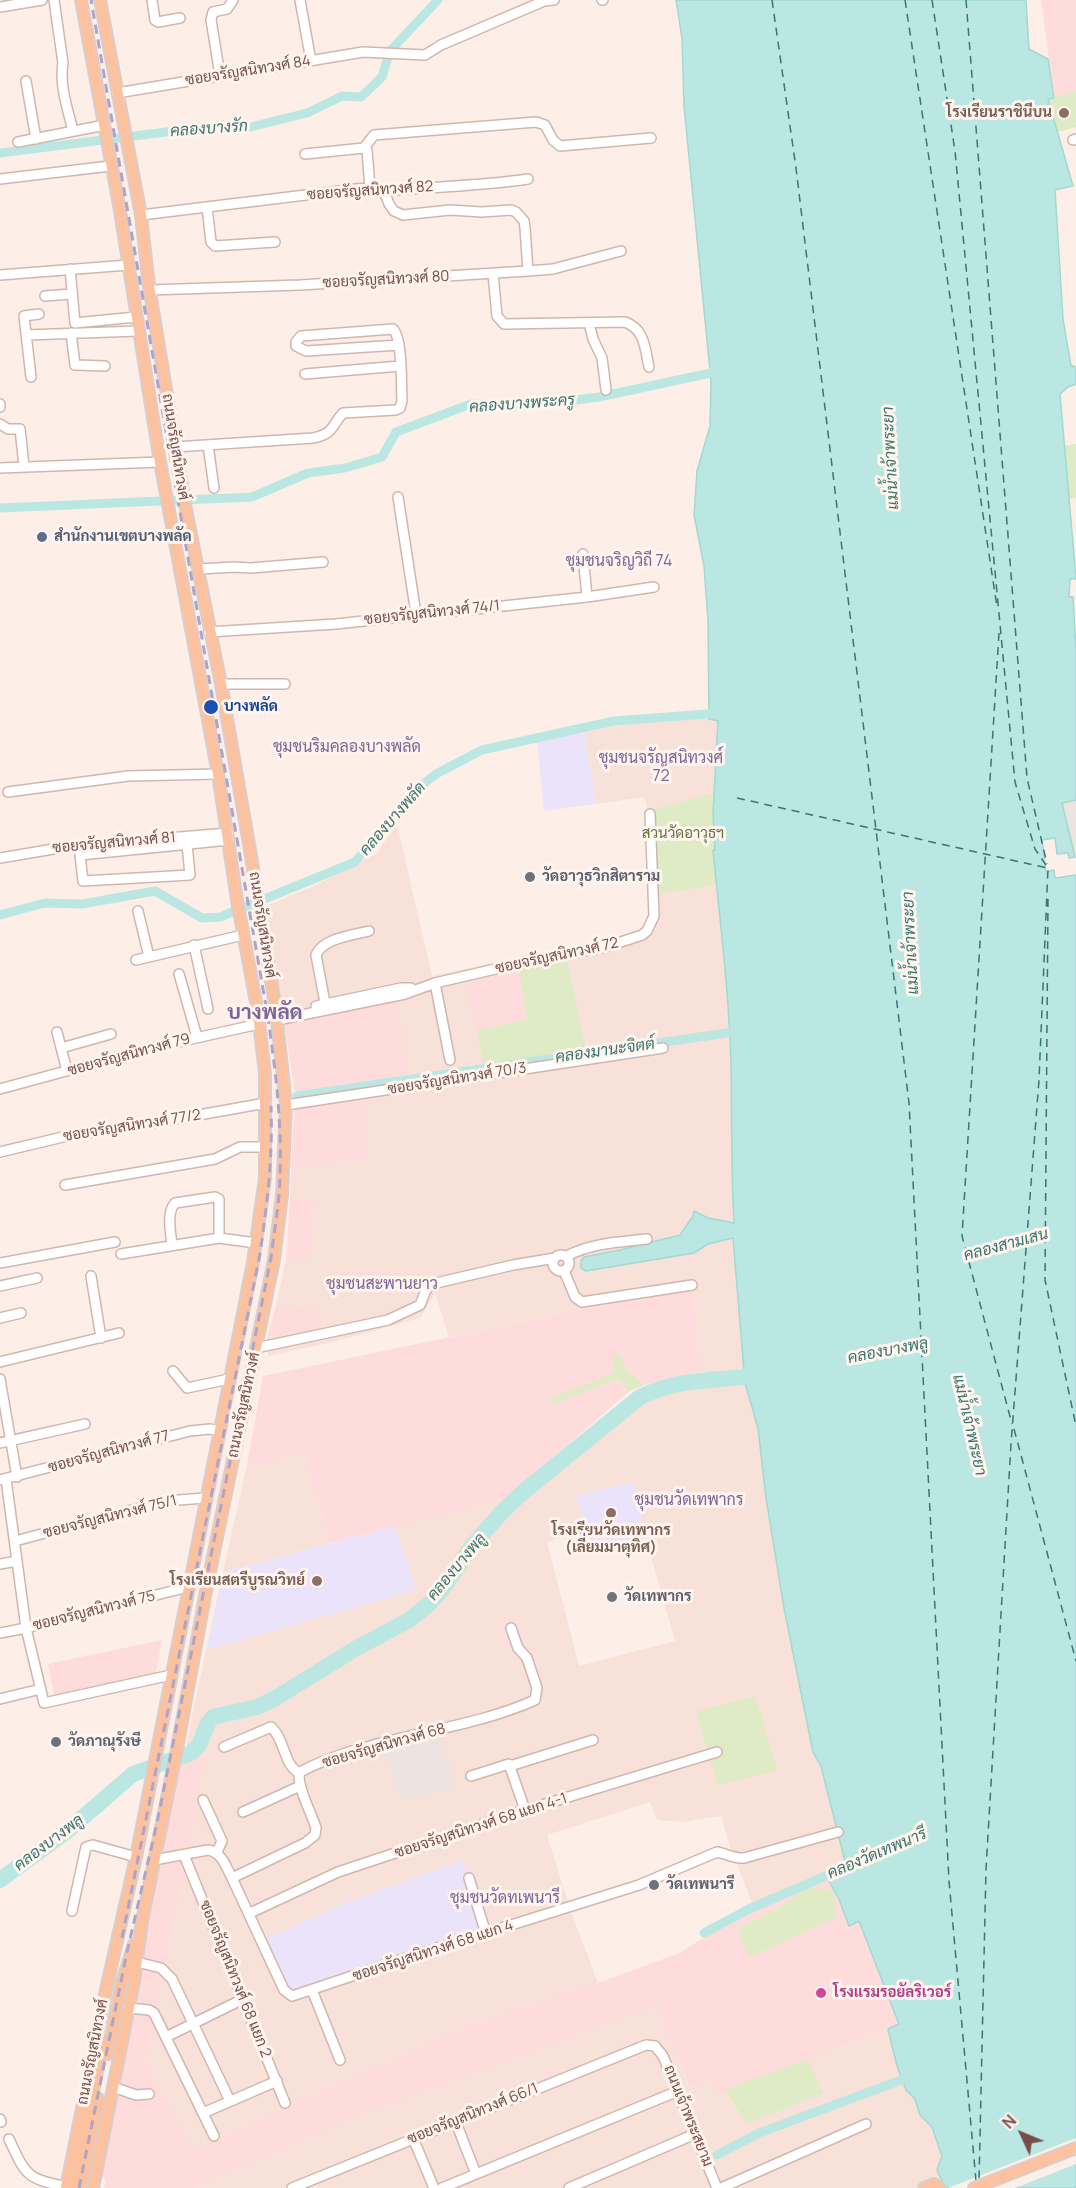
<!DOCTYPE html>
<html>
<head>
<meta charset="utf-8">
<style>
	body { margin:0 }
	#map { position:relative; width:1076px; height:2188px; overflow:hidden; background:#fdefe7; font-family:Manrope,sans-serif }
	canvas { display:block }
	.north { position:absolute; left:992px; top:2104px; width:60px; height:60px; -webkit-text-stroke:4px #fff4ee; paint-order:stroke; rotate:314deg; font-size:16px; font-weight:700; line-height:24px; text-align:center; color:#774f4a }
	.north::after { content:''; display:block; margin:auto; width:21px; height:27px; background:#774f4a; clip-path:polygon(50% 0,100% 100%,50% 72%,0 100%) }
</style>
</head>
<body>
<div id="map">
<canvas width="1076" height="2188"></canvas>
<div class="north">N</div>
</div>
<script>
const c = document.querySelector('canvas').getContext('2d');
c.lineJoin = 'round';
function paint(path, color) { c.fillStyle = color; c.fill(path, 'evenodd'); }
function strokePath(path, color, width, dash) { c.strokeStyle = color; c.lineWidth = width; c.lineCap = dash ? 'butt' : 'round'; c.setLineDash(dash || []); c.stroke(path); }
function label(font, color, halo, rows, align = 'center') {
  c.font = font + ' Manrope,Sarabun,sans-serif'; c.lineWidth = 6; c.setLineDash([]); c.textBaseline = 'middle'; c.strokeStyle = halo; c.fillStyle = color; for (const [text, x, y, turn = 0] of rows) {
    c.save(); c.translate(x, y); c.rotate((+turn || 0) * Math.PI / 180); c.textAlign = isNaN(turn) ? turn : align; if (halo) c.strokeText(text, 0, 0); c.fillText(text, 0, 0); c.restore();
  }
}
const residential = new Path2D(`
	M 681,719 L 709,719 L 718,721 L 713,814 L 715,850 L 713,851 L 725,968 L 731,1063 L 733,1238 L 745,1374 L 701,1372 L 692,1290 L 590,1308 L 449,1337 L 435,1293 L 420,1318 L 329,1343 L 268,1356 L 267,1337 L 324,1327 L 316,1305 L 275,1309 L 286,1260 L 310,1256 L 316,1198 L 290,1200 L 291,1169 L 367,1158 L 365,1083 L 409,1077 L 284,1021 L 264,907 L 316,885 L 376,854 L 397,824 L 432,976 L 637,932 L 645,924 L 650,910 L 648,812 L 645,800 L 643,797 L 596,804 L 584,733 L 611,726 Z
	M 701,1383 L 745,1383 L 758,1428 L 766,1498 L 784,1608 L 813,1752 L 821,1766 L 846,1865 L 754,1908 L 729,1844 L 721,1816 L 683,1822 L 657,1820 L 650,1802 L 547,1835 L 571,1912 L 598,1983 L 455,2031 L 193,2149 L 146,2060 L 190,1848 L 205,1758 L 204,1747 L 215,1722 L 239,1717 L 270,1705 L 304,1686 L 345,1659 L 412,1623 L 445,1593 L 460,1574 L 492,1525 L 513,1505 L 607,1428 L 647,1398 L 671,1387 ZM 633,1482 L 646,1539 L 675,1641 L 579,1666 L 547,1542 L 586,1529 L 576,1497 Z
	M 305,1453 L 330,1543 L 223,1572 L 247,1466 Z
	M 507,1498 L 474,1534 L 441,1581 L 402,1618 L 345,1652 L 249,1705 L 211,1714 L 191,1748 L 186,1745 L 206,1650 L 416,1590 L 395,1526 Z
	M 659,2003 L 688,2086 L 711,2080 L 717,2092 L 888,2029 L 897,2066 L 906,2090 L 915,2099 L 920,2115 L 932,2127 L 942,2156 L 937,2170 L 941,2179 L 914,2188 L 197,2188 L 358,2116 Z`);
const commercial = new Path2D(`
	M 1041,0 L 1076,0 L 1076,91 L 1054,98 Z
	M 519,970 L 527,1019 L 477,1031 L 466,980 Z
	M 397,1000 L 410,1077 L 365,1083 L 368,1158 L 291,1169 L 295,1093 L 284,1021 Z
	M 316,1198 L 310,1257 L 286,1260 L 290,1200 Z
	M 692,1290 L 701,1372 L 644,1385 L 628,1392 L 507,1498 L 330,1543 L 305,1453 L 247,1466 L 263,1376 L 590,1308 Z
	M 316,1305 L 324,1328 L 267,1337 L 275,1309 Z
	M 162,1640 L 154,1683 L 56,1704 L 48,1664 Z
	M 204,1747 L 205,1758 L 190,1848 L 146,2060 L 193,2149 L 455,2031 L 598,1983 L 680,1953 L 723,1925 L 825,1874 L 839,1899 L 848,1925 L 859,1920 L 900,2024 L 717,2093 L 711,2080 L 689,2086 L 658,2004 L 358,2116 L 197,2188 L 104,2188 L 106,2181 L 99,2172 L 179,1763 Z`);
const industrial = new Path2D(`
	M 1076,800 L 1076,857 L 1075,857 L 1062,802 Z
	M 439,1734 L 457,1786 L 401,1801 L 383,1747 Z`);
const education = new Path2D(`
	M 584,733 L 596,804 L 544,811 L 537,740 Z
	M 633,1481 L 646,1539 L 594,1553 L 576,1497 Z
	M 395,1526 L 416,1590 L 206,1650 L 223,1572 Z
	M 463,1860 L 482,1931 L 293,1992 L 289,1989 L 267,1939 L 342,1904 Z`);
const green = new Path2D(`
	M 1076,91 L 1076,127 L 1058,132 L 1048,99 Z
	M 1076,444 L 1076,498 L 1068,499 L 1064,446 Z
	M 715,793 L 713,814 L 715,850 L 713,851 L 716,885 L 656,894 L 651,810 Z
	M 567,961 L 586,1051 L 484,1066 L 477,1031 L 527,1019 L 519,970 Z
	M 618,1354 L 628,1371 L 644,1385 L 628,1392 L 619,1379 L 552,1404 L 549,1398 L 614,1373 L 613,1356 Z
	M 755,1696 L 777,1770 L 718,1785 L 696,1712 Z
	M 808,1888 L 834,1890 L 836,1918 L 750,1957 L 737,1929 L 780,1907 Z
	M 807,2059 L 823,2093 L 746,2124 L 726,2089 Z`);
const water = new Path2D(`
	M 676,0 L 1026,0 L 1029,49 L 1048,59 L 1054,98 L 1048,99 L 1073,186 L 1055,190 L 1063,319 L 1071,366 L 1074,366 L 1076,369 L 1076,384 L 1068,387 L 1060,394 L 1076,579 L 1070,579 L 1069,597 L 1073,597 L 1076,651 L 1076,800 L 1062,803 L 1075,857 L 1069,858 L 1068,853 L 1057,854 L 1055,838 L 1042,840 L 1046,872 L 1054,870 L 1055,878 L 1076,875 L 1076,2188 L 945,2188 L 937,2170 L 942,2156 L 932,2127 L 920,2115 L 915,2099 L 906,2090 L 897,2066 L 888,2029 L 899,2024 L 859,1921 L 849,1926 L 839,1899 L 825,1874 L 846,1865 L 821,1766 L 813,1752 L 784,1608 L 766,1498 L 758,1428 L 745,1383 L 733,1238 L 708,1244 L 694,1253 L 586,1271 L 581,1268 L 581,1261 L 584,1257 L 620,1250 L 680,1235 L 693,1216 L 694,1211 L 708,1218 L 734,1223 C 731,1170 732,1117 731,1064 C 729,992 720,921 713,850 L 715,850 L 713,814 L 718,721 L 709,719 L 708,621 L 704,566 L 694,515 L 697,471 L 710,426 L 711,381 L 684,106 L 682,38 Z`);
const pier = new Path2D(`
	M 1076,2138 L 1076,2164 L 1015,2188 L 948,2188 Z`);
const canal = new Path2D(`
	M 0,153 L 197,128 L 238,130 L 307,113 L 342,96 L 361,97 L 382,77 L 390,51 L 438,0
	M 0,508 L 252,497 L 308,473 L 345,468 L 382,457 L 396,432 L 471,404 L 534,405 L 599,397 L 720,371
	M 0,915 L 45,903 L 82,904 L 155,891 L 202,918 L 220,917 L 355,862 L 413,792 L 436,774 L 482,750 L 614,721 L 720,713
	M 297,1096 L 740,1031
	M 704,1933 L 749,1909 L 835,1872
	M 717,2155 L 759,2133 L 912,2076`);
const river = new Path2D(`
	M 0,1880 L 66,1832 L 133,1774 L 191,1753 L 199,1745 L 208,1723 L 213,1717 L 257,1707 L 274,1699 L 355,1649 L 409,1620 L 429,1604 L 443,1588 L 473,1545 L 501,1513 L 522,1493 L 640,1397 C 686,1375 719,1383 765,1374`);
const ferry = new Path2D(`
	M 772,0 L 796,168 L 909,1103 L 949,1881 L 976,2181
	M 905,0 L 997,607
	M 932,0 L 955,151 L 1015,782 L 1035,849 L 1048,868 L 1039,1080 L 1011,1444 L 986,1869 L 979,2181
	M 966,0 L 1027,778 L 1047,864
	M 999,633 L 962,1236 L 1012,1424
	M 737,798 L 1047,868
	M 1048,899 L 1045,1280 L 1076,1426
	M 1014,1429 L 1076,1661`);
const minor = new Path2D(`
	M 54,0 L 63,63 C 59,85 68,110 73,131
	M 152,0 L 155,20 L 158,22 L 180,18
	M 300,0 L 311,61
	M 602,0 L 603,0
	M 0,7 L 42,0
	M 220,75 L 211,20 L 213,12 L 227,9 L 233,0
	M 26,81 L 36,139
	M 117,93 L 363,52 L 425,55 L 441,45 L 544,1 L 554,0
	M 1073,140 L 1076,139
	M 18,142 L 105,125
	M 364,148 L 367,150 L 370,188
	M 305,154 L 364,148 L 374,135 L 536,122 L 545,125 L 553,140 L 560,146 L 651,138
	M 0,179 L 110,166
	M 384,191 L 389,204 L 394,211 L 403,215 L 450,210 L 482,212 L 511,210 L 516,212 L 524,221 L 525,228 L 528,271
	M 207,207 L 211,242 L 215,246 L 275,242
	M 141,215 L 355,189 L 370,188 L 384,191 C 432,187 481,186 528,179
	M 70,269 L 75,323 L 136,317
	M 493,274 L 497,316 L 504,324 L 625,322 C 645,329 645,349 649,367
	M 0,275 L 128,265
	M 150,290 L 300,285 L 528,271 L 553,269 L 621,251
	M 45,296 L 71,294
	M 589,323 L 593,339 L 602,358 L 606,390
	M 71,333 L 75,365 L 105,366
	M 26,335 L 138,331
	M 305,374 L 400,366
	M 31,377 L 24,316 L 39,314
	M 0,407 L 0,404
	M 0,424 L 8,429 L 20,429 L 24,466
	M 208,445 L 214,488
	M 175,447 L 313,438 C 334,434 331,426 343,413 L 396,410 L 400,408 L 402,401 C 401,385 403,339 393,329 L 301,336 L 296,342 L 296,346 L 306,351 L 399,345
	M 0,468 L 160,462
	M 398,497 L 416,614
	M 583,554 L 587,597
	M 199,569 L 234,567 L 251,568 L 323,562
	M 209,632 L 336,624 L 587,597 L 654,587
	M 221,684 L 285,684
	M 8,792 L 128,776 L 218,774
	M 187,844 L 190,875 L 83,881 L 80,855 L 229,840
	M 0,858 L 71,846 L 228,833
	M 138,911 L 149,957
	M 194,945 L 208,1009
	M 136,960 L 243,935
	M 179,974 L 197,1037
	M 435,983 L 450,1060
	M 316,1006 L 401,988 L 411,988
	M 326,1008 L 316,955 C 323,938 353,935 369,931
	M 277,1020 L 405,994 L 435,983 L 504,967 L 609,946 L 642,935 L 647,931 L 654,916 L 650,814
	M 57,1032 L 67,1071
	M 61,1048 L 111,1034
	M 0,1089 L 151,1048 L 259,1024
	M 286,1105 L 663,1048
	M 0,1152 L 67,1136 L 165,1121 L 266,1103
	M 65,1185 L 215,1159 L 240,1147 L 265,1147
	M 172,1245 C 171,1233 166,1213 175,1203 L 215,1197 L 219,1199 L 219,1238
	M 121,1254 L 219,1238 L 256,1243
	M553 1263a8 8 0 1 1 16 0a8 8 0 1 1-16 0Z
	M 567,1256 C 591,1243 620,1242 647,1239
	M 0,1263 L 115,1242
	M 564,1271 L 575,1297 L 582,1302 L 692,1285
	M 91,1276 L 101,1338
	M 0,1286 L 37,1278
	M 0,1318 L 21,1313
	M 256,1348 L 388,1320 L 420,1305 L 426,1290 L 432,1284 L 513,1265 L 555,1258
	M 0,1362 L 119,1333
	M 173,1371 L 187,1388 L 229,1379
	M 0,1379 L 17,1477
	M 0,1443 L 85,1424
	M 6,1479 L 26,1628 L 44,1703 L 171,1675
	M 0,1480 L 190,1431 L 210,1429 L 219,1431
	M 15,1541 L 166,1501 L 205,1498
	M 0,1564 L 17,1561
	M 0,1633 L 26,1628 L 188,1587
	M 0,1699 L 41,1689
	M 224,1747 L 271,1727 C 285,1739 283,1764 299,1773
	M 510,1766 L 593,1740
	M 471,1776 L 509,1764 L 525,1810
	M 203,1800 L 222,1841 L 217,1852
	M 243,1812 L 300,1786
	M 184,1855 L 285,2103
	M 154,1860 L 208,1850 C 222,1852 226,1867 232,1878 L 305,1843 L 315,1835 L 316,1828 C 312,1814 295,1783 300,1772 C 370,1735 462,1733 535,1700 L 537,1688 L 527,1658 L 518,1648 L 511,1628
	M 232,1878 L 284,1990 L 292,1996 L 412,1956 L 639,1885 L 717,1852 C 727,1854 735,1859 744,1858 L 838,1832
	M 469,1878 L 486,1934
	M 72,1911 L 86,1847 L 93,1845 L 136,1857
	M 250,1913 L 338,1872 L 522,1811 L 717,1752
	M 137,1962 L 161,1968 L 172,1979 L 230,2101
	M 312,1990 L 340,2060
	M 128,2008 L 149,2010 L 154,2013 L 214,2136
	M 166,2037 L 243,1999
	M 113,2087 L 136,2095 L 149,2094
	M 203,2113 L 277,2081
	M 0,2119 L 1,2122
	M 455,2120 L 476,2174
	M 413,2138 L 434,2188
	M 9,2139 C 26,2176 26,2178 66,2187
	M 292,2188 L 646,2045 L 655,2046 L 663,2056 L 717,2188
	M 442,2188 L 678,2091
	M 569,2188 L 695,2134
	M 721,2188 L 866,2124`);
const major = new Path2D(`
	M 108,2054 L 122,1982 L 134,1944
	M 66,2188 L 107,1985 L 136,1857 L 253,1262 L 265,1178 L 265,1074 L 258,1013 L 237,900 L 218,774 L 160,462 L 119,205 L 81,0
	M 74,2188 L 103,2041
	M 81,2188 L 99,2099
	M 93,2188 L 134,1982 L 142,1921 L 176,1754 L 207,1586 L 274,1260 L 282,1195 L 286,1105 L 276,1011 L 249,844 L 221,684 L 185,504 L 149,286 L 141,215 L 100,0
	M 924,2188 L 934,2184 L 940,2188
	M 974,2188 L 1076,2148`);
const rail = new Path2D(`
	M 122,1938 L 260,1254 C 267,1205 273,1156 271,1106
	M 79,2188 L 127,1952 L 157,1823 L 271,1258 C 274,1230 280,1202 280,1174 C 282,1119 275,1066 267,1012 L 91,0`);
const markers = [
	[1064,113,6,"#8d6e63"],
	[42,537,6,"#5c6f8a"],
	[211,707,8,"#1a4fb4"],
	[530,877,6,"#6b7280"],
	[611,1513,6,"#8d6e63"],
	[317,1581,6,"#8d6e63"],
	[612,1597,6,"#6b7280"],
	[56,1742,6,"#6b7280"],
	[654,1885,6,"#6b7280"],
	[821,1993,6,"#d1479c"]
];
const streetNames = [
	["ซอยจรัญสนิทวงศ์ 84",248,71,-9],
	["ซอยจรัญสนิทวงศ์ 82",370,191,-4],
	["ซอยจรัญสนิทวงศ์ 80",386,280,-3],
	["ถนนจรัญสนิทวงศ์",175,447,81],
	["ซอยจรัญสนิทวงศ์ 74/1",432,613,-6],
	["ซอยจรัญสนิทวงศ์ 81",114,843,-5],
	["ถนนจรัญสนิทวงศ์",262,925,81],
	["ซอยจรัญสนิทวงศ์ 72",557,956,-12],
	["ซอยจรัญสนิทวงศ์ 79",129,1055,-15],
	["ซอยจรัญสนิทวงศ์ 70/3",457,1079,-9],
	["ซอยจรัญสนิทวงศ์ 77/2",132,1126,-9],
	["ถนนจรัญสนิทวงศ์",244,1405,-78],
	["ซอยจรัญสนิทวงศ์ 77",109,1452,-15],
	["ซอยจรัญสนิทวงศ์ 75/1",110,1517,-14],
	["ซอยจรัญสนิทวงศ์ 75",94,1611,-14],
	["ซอยจรัญสนิทวงศ์ 68",384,1746,-16],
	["ซอยจรัญสนิทวงศ์ 68 แยก 4-1",481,1826,-18],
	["ซอยจรัญสนิทวงศ์ 68 แยก 4",433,1951,-18],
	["ซอยจรัญสนิทวงศ์ 68 แยก 2",235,1979,68],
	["ถนนจรัญสนิทวงศ์",93,2052,-79],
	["ซอยจรัญสนิทวงศ์ 66/1",473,2114,-22],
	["ถนนเจ้าพระสยาม",688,2116,68]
];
const educationNames = [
	["โรงเรียนราชินีบน",1052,113],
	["โรงเรียนวัดเทพากร",611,1531,"center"],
	["(เลี่ยมมาตุทิศ)",611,1548,"center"],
	["โรงเรียนสตรีบูรณวิทย์",305,1581]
];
const serviceNames = [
	["สำนักงานเขตบางพลัด",54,537]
];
const transitNames = [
	["บางพลัด",224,707]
];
const parkNames = [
	["สวนวัดอาวุธฯ",683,834]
];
const worshipNames = [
	["วัดอาวุธวิกสิตาราม",542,877],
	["วัดเทพากร",624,1597],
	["วัดภาณุรังษี",68,1742],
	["วัดเทพนารี",666,1885]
];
const hotelNames = [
	["โรงแรมรอยัลริเวอร์",833,1993]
];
const waterNames = [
	["คลองบางรัก",209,129,-4],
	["คลองบางพระครู",522,404,-4],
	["แม่น้ำเจ้าพระยา",891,458,-93],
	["คลองบางพลัด",393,819,-49],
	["แม่น้ำเจ้าพระยา",911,943,-93],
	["คลองมานะจิตต์",605,1051,-8],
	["คลองสามเสน",1006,1245,-15],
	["คลองบางพลู",888,1351,-11],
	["แม่น้ำเจ้าพระยา",969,1425,77],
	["คลองบางพลู",457,1567,-50],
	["คลองบางพลู",49,1843,-37],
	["คลองวัดเทพนารี",877,1854,-23]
];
const neighbourhoodNames = [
	["ชุมชนจริญวิถี 74",619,562],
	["ชุมชนริมคลองบางพลัด",347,748],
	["ชุมชนจรัญสนิทวงศ์",661,759],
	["72",661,777],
	["ชุมชนสะพานยาว",382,1285],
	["ชุมชนวัดเทพากร",689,1501],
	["ชุมชนวัดทเพนารี",505,1899]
];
const districtNames = [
	["บางพลัด",265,1013]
];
paint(residential, '#f7e1d8');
paint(commercial, '#fddcdb');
paint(industrial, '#ede3e0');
paint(education, '#ebe3f9');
paint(green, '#deebc5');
paint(water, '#bbe7e2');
strokePath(water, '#a1d9d3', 1.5);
paint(pier, '#fdefe7');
strokePath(canal, '#bbe7e2', 9);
strokePath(river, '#bbe7e2', 16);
strokePath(ferry, '#3a7570', 1.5, [8, 6]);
strokePath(minor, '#d1b6af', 12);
strokePath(major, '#d9cecc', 14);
strokePath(minor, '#fff', 9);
strokePath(major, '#fcc19f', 10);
strokePath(rail, '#aea4c7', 3, [9, 6]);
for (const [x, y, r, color] of markers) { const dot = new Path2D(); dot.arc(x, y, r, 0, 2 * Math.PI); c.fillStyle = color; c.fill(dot); strokePath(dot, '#fff4ee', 2); }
label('15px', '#774f4a', '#fff4ee', streetNames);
label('bold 15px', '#785e54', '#fff4ee', educationNames, 'right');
label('bold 15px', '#4e5e75', '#fff4ee', serviceNames, 'left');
label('bold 15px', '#164399', '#fff4ee', transitNames, 'left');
label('15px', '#5e773f', '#fff4ee', parkNames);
label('bold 15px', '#5b616d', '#fff4ee', worshipNames, 'left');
label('bold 15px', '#b23c85', '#fff4ee', hotelNames, 'left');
label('italic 16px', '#3a7570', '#fff4ee', waterNames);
label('16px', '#7b669a', '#fff4ee', neighbourhoodNames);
label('bold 21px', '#7b669a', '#fff4ee', districtNames);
</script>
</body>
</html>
